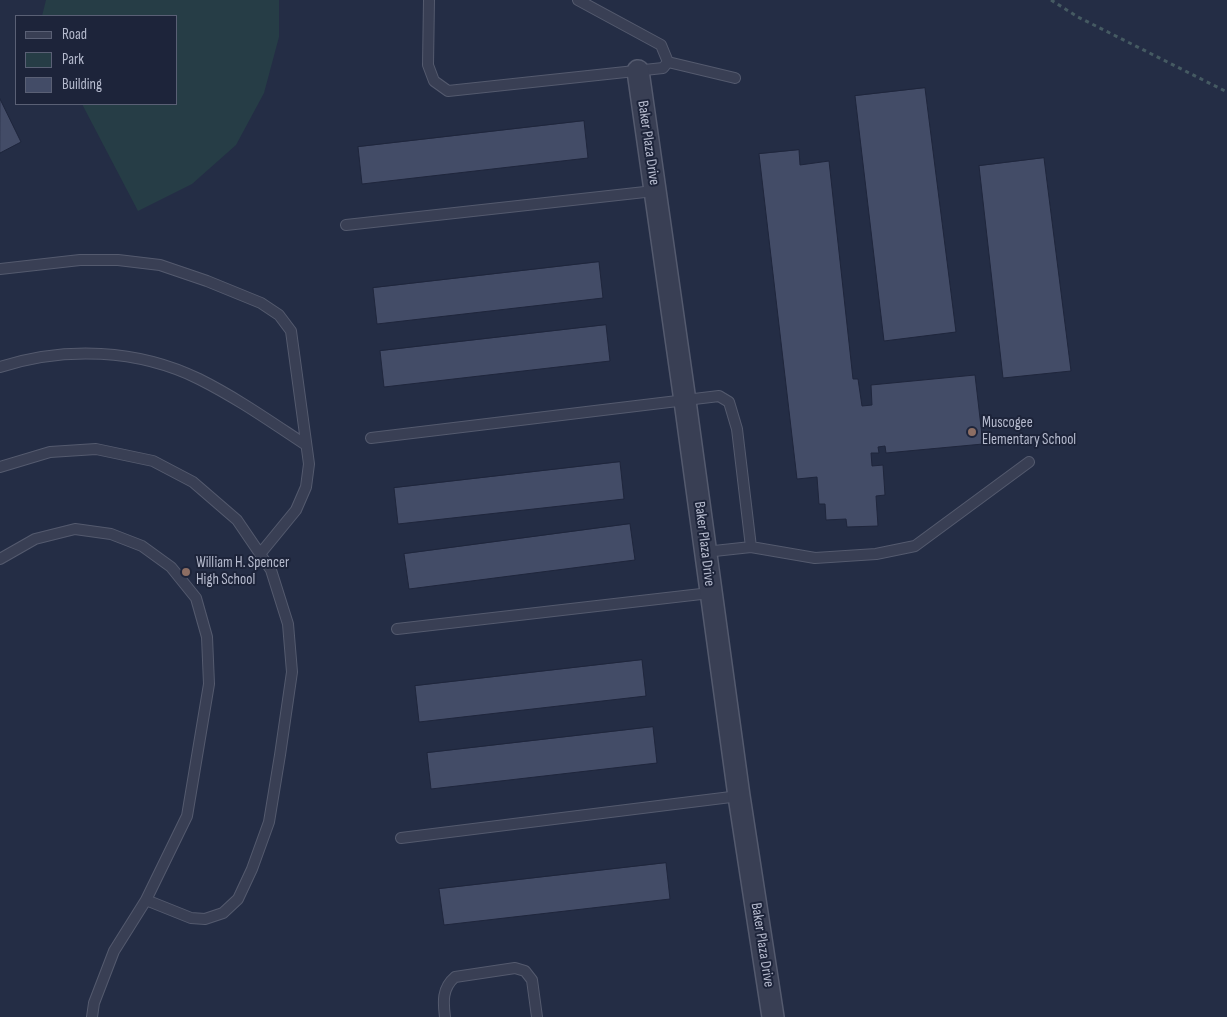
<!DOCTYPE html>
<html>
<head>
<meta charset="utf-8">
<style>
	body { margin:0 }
	#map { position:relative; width:1227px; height:1017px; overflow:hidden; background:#242d45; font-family:"Sofia Sans Condensed",sans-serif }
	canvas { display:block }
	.legend { position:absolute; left:15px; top:15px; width:162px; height:90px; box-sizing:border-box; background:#1d243a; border:1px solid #5a6075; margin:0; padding:6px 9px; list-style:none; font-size:15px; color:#b6bbce }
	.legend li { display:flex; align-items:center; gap:10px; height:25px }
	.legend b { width:25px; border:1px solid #5a6075 }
</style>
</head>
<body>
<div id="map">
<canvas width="1227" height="1017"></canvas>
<ul class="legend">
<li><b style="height:6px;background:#393f54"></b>Road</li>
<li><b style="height:14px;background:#263d46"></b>Park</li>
<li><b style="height:14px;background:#434c67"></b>Building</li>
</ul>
</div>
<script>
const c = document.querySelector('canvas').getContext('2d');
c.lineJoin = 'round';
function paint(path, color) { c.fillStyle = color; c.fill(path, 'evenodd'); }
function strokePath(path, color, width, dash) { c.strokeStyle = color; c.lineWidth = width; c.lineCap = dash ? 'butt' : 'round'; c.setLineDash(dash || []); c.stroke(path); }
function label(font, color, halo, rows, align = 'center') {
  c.font = font + ' "Sofia Sans Condensed",sans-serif'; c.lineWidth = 4; c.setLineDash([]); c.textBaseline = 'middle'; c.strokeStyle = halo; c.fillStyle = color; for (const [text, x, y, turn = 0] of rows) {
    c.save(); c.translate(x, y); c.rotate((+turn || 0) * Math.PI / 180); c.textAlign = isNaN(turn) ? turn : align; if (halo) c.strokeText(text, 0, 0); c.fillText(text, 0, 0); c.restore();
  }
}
const green = new Path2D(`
	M 46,0 L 279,0 L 279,37 L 264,93 L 236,145 L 192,184 L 138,211 L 82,104 L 176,104 L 176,16 L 42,16 Z`);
const building = new Path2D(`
	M 925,88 L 956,332 L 884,341 L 855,96 Z
	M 0,99 L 21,142 L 0,153 Z
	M 584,121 L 588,158 L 362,184 L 358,147 Z
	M 799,150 L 800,165 L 829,161 L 853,379 L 858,379 L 862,406 L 872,405 L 871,385 L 975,375 L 983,444 L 886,453 L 885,446 L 878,447 L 879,453 L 871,453 L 872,466 L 883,465 L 885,495 L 876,496 L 878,526 L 847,527 L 846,519 L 826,520 L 825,504 L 819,504 L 817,477 L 797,479 L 759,154 Z
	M 1044,158 L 1071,371 L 1003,378 L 979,166 Z
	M 599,262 L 603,298 L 377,324 L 373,288 Z
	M 606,325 L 610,361 L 384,387 L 380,351 Z
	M 620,462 L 624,499 L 398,524 L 394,488 Z
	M 630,524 L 635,560 L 409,589 L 404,554 Z
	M 642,660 L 646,696 L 419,722 L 415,686 Z
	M 653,727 L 657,763 L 431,789 L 427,753 Z
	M 666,863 L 670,899 L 444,925 L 439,889 Z`);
const path = new Path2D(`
	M 1051,0 L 1078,17 L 1227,92`);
const lane = new Path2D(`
	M 429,0 L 428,65 L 434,81 L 448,91 L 663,68 L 668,62 L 661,45 L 578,0
	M 668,62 L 735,78
	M 346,225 L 654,191
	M 0,269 L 80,260 L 118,260 L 160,265 L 207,281 L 261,303 L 279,315 L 291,331 L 309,464 L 306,487 L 296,510 L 260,554
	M 0,367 C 65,346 138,349 199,379 C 237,398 271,422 306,445
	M 371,438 L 719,396 L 729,402 L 737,429 L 751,547 L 815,558 L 876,554 L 915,546 L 1029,462
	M 0,467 L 50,452 L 96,449 L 153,461 L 193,482 L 237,520 L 271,570 L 288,624 L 292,672 L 280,755 L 269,822 L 252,869 L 238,899 L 223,913 L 205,919 L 191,918 L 146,900
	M 705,552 L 751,547
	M 0,559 L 35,539 L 75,529 L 111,534 L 142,546 L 171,567 L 196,598 L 207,637 L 209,684 L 187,816 L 146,900 L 114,951 L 94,1003 L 92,1017
	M 397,629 L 710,593
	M 401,838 L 739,796
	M 445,1017 C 443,1002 442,988 455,977 L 515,968 L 525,971 L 532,980 L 537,1017`);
const street = new Path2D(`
	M 638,71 L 685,401 L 739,796 L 773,1017`);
const markers = [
	[972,432,5,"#8d6e63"],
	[186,572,5,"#8d6e63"]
];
const streetNames = [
	["Baker Plaza Drive",648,143,82],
	["Baker Plaza Drive",704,544,83],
	["Baker Plaza Drive",762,945,81]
];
const poiNames = [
	["Muscogee",982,423],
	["Elementary School",982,440],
	["William H. Spencer",196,563],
	["High School",196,580]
];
paint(green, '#263d46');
paint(building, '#434c67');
strokePath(building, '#1f263c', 1);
strokePath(lane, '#545a6e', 12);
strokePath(street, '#545a6e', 24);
strokePath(path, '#455a62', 3, [4, 4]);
strokePath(lane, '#393f54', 10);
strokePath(street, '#393f54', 21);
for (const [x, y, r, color] of markers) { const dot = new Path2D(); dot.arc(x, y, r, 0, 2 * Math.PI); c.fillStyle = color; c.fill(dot); strokePath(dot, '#1d243a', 2); }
label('15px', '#b6bbce', '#1d243a', streetNames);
label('15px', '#b6bbce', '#1d243a', poiNames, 'left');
</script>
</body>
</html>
